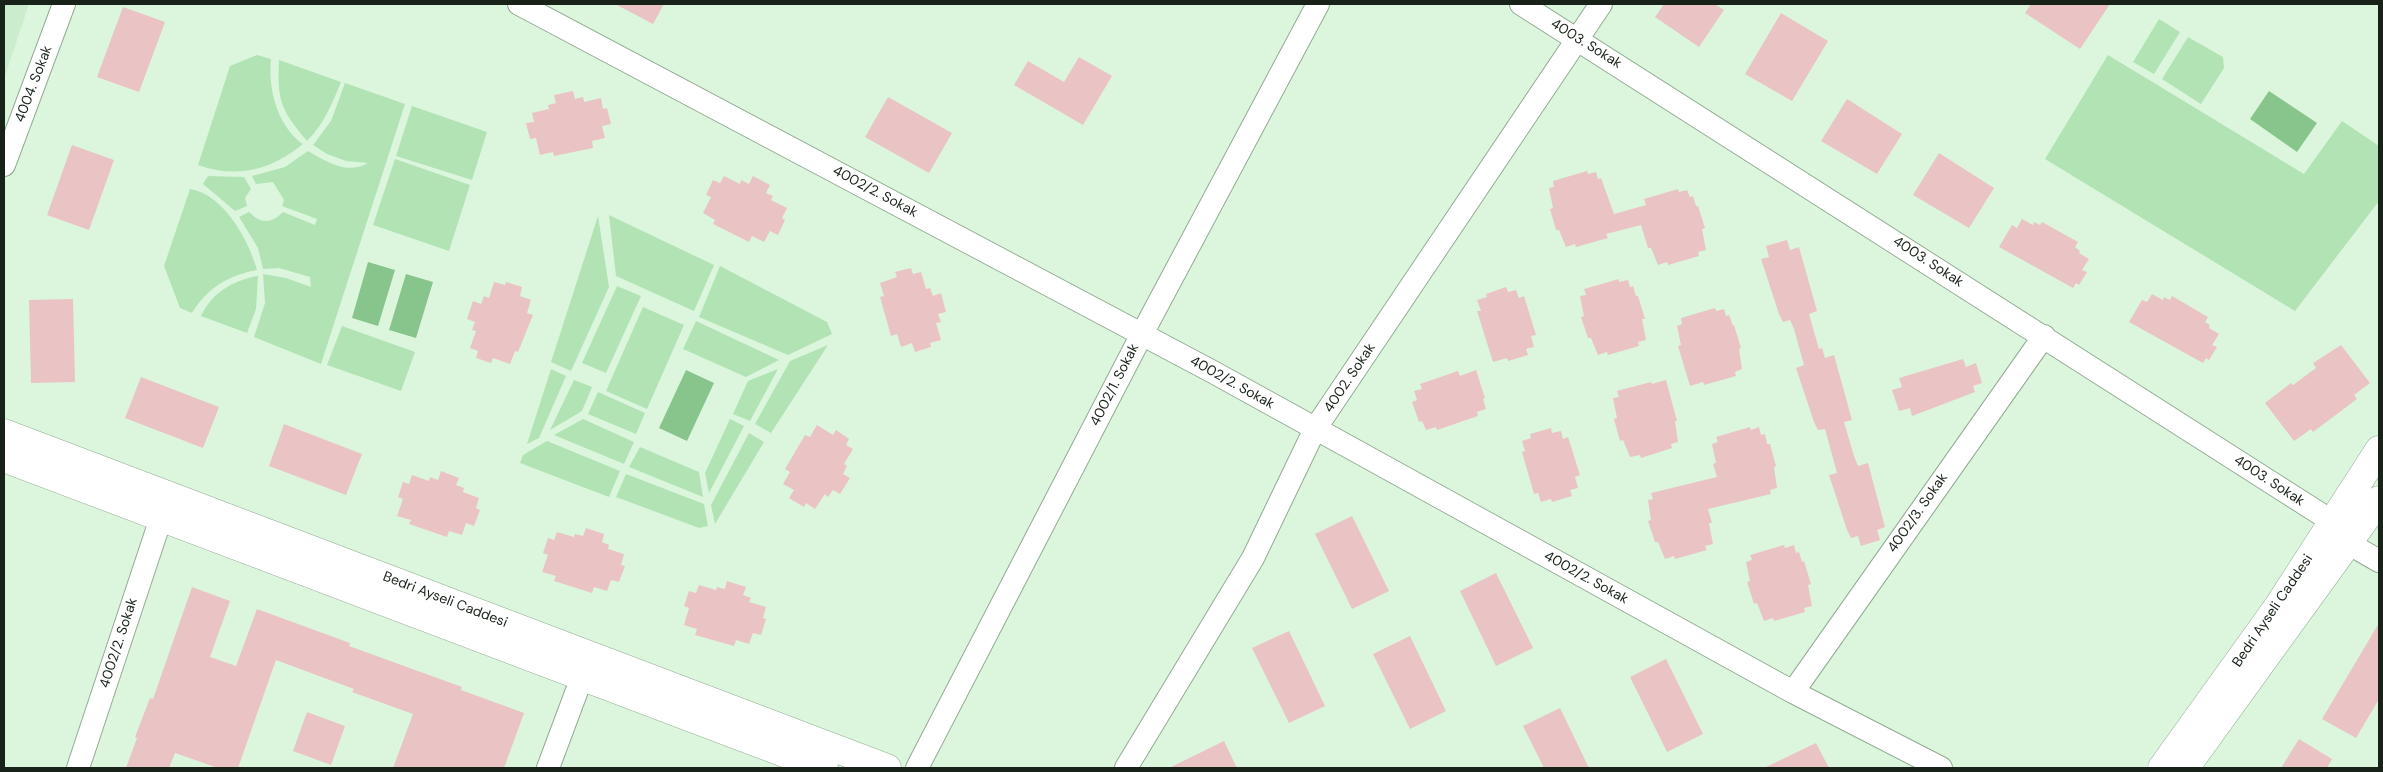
<!DOCTYPE html>
<html>
<head>
<meta charset="utf-8">
<style>
	body { margin:0 }
	#map { position:relative; width:2383px; height:772px; overflow:hidden; background:#dcf6dd; font-family:"DM Sans",sans-serif }
	canvas { display:block }
	.frame { position:absolute; inset:0; border:5px solid #182219; pointer-events:none }
</style>
</head>
<body>
<div id="map">
<canvas width="2383" height="772"></canvas>
<div class="frame"></div>
</div>
<script>
const c = document.querySelector('canvas').getContext('2d');
c.lineJoin = 'round';
function paint(path, color) { c.fillStyle = color; c.fill(path, 'evenodd'); }
function strokePath(path, color, width, dash) { c.strokeStyle = color; c.lineWidth = width; c.lineCap = dash ? 'butt' : 'round'; c.setLineDash(dash || []); c.stroke(path); }
function label(font, color, halo, rows, align = 'center') {
  c.font = font + ' "DM Sans",sans-serif'; c.lineWidth = 4.5; c.setLineDash([]); c.textBaseline = 'middle'; c.strokeStyle = halo; c.fillStyle = color; for (const [text, x, y, turn = 0] of rows) {
    c.save(); c.translate(x, y); c.rotate((+turn || 0) * Math.PI / 180); c.textAlign = isNaN(turn) ? turn : align; if (halo) c.strokeText(text, 0, 0); c.fillText(text, 0, 0); c.restore();
  }
}
const built = new Path2D(`
	M 4,4 L 29,4 L 4,79 Z`);
const green = new Path2D(`
	M 2159,19 L 2180,32 L 2154,74 L 2133,62 Z
	M 2188,37 L 2223,57 L 2224,68 L 2201,104 L 2162,79 Z
	M 257,55 L 271,59 C 268,89 277,126 303,144 C 271,170 238,179 198,165 L 230,66 Z
	M 2108,55 L 2304,174 L 2342,121 L 2379,146 L 2379,201 L 2295,311 L 2045,159 Z
	M 279,60 L 341,82 C 332,104 324,124 307,141 C 281,110 277,101 279,60 Z
	M 345,83 L 405,104 L 321,364 L 254,337 L 265,303 L 263,274 L 286,278 L 311,287 L 310,277 L 279,268 L 263,269 L 258,248 L 239,217 L 249,212 C 261,224 271,224 283,212 L 315,225 L 317,219 L 282,206 L 284,200 L 273,182 L 256,184 L 252,176 L 285,167 L 308,151 C 327,162 347,175 368,163 L 346,161 L 327,154 L 313,145 L 331,121 Z
	M 412,106 L 487,132 L 472,180 L 396,156 Z
	M 395,159 L 470,185 L 449,251 L 373,225 Z
	M 208,176 L 244,177 L 251,189 L 245,198 L 247,206 L 235,211 L 203,184 Z
	M 190,189 C 224,194 249,241 257,270 C 229,275 207,288 192,313 L 180,308 L 164,266 Z
	M 609,215 L 714,265 L 694,311 L 616,276 Z
	M 598,216 L 609,287 L 571,371 L 551,362 Z
	M 720,266 L 827,322 L 832,334 L 788,355 L 699,317 Z
	M 258,276 L 256,309 L 247,333 L 201,316 C 212,293 233,280 258,276 Z
	M 617,286 L 641,296 L 606,373 L 582,363 Z
	M 643,307 L 684,325 L 647,409 L 606,391 Z
	M 696,321 L 779,360 L 746,377 L 683,349 Z
	M 342,326 L 415,352 L 401,391 L 327,365 Z
	M 828,345 L 771,433 L 755,424 L 790,361 Z
	M 551,369 L 566,376 L 539,438 L 527,444 Z
	M 778,369 L 750,421 L 733,414 L 748,381 Z
	M 574,380 L 592,387 L 582,411 L 550,430 Z
	M 598,392 L 645,413 L 636,434 L 588,414 Z
	M 583,419 L 634,442 L 624,464 L 554,435 Z
	M 730,419 L 744,426 L 709,493 L 705,473 Z
	M 749,433 L 764,442 L 715,524 L 711,505 Z
	M 547,441 L 620,471 L 609,497 L 520,463 L 523,455 Z
	M 640,447 L 699,472 L 703,497 L 629,467 Z
	M 626,474 L 704,504 L 708,526 L 699,528 L 616,497 Z`);
const water = new Path2D(`
	M 2269,91 L 2317,123 L 2297,152 L 2250,119 Z
	M 368,262 L 395,270 L 378,326 L 352,318 Z
	M 406,274 L 433,282 L 416,338 L 389,330 Z
	M 686,370 L 714,383 L 687,441 L 659,428 Z`);
const building = new Path2D(`
	M 615,4 L 664,4 L 653,24 Z
	M 1664,4 L 1715,4 L 1724,10 L 1699,47 L 1655,17 Z
	M 2031,4 L 2110,4 L 2080,49 L 2025,13 Z
	M 123,7 L 165,22 L 139,92 L 97,77 Z
	M 1781,13 L 1828,41 L 1792,101 L 1745,74 Z
	M 1079,57 L 1112,76 L 1083,125 L 1014,85 L 1028,61 L 1064,82 Z
	M 573,91 L 575,99 L 583,97 L 584,102 L 601,98 L 603,109 L 607,108 L 611,124 L 602,126 L 605,138 L 592,141 L 593,148 L 554,156 L 553,152 L 540,155 L 536,138 L 530,139 L 526,123 L 534,122 L 532,113 L 549,109 L 548,105 L 556,103 L 554,95 Z
	M 888,97 L 952,133 L 929,173 L 865,137 Z
	M 1847,99 L 1902,134 L 1877,174 L 1821,141 Z
	M 72,145 L 114,160 L 89,230 L 47,215 Z
	M 1939,153 L 1994,188 L 1969,228 L 1913,195 Z
	M 1587,171 L 1588,174 L 1596,172 L 1598,179 L 1601,178 L 1614,214 L 1646,205 L 1644,199 L 1678,189 L 1679,192 L 1687,190 L 1690,197 L 1693,196 L 1696,206 L 1698,206 L 1705,228 L 1702,229 L 1706,250 L 1698,252 L 1699,256 L 1668,265 L 1667,262 L 1658,265 L 1651,248 L 1648,248 L 1641,225 L 1606,234 L 1608,238 L 1576,247 L 1575,244 L 1566,247 L 1559,230 L 1556,230 L 1550,209 L 1553,208 L 1549,188 L 1554,187 L 1553,181 Z
	M 724,176 L 740,184 L 741,180 L 749,184 L 753,176 L 770,185 L 766,193 L 773,196 L 771,200 L 787,208 L 782,218 L 785,220 L 778,235 L 770,231 L 764,242 L 752,236 L 749,242 L 713,224 L 715,220 L 703,213 L 711,197 L 706,195 L 713,180 L 720,183 Z
	M 2022,219 L 2033,225 L 2034,222 L 2040,225 L 2042,222 L 2078,242 L 2075,247 L 2080,251 L 2079,253 L 2089,259 L 2082,270 L 2087,272 L 2079,285 L 2076,283 L 2073,288 L 1999,247 L 2012,225 L 2017,228 Z
	M 1787,240 L 1790,250 L 1799,247 L 1817,311 L 1809,314 L 1819,349 L 1822,348 L 1825,358 L 1834,355 L 1852,420 L 1844,422 L 1854,456 L 1858,466 L 1868,463 L 1885,527 L 1877,530 L 1880,540 L 1861,546 L 1858,536 L 1851,538 L 1847,530 L 1829,475 L 1837,473 L 1825,429 L 1818,430 L 1814,422 L 1796,368 L 1804,365 L 1794,329 L 1790,320 L 1783,322 L 1779,314 L 1761,259 L 1769,257 L 1766,246 Z
	M 911,268 L 913,274 L 921,272 L 926,289 L 930,288 L 933,296 L 941,293 L 946,312 L 938,314 L 941,322 L 936,323 L 941,340 L 930,343 L 931,347 L 915,352 L 912,343 L 901,347 L 897,334 L 891,336 L 880,297 L 884,296 L 880,283 L 897,277 L 895,272 Z
	M 1619,279 L 1619,282 L 1628,280 L 1630,287 L 1633,286 L 1636,296 L 1638,296 L 1645,319 L 1642,319 L 1646,340 L 1638,342 L 1639,346 L 1608,355 L 1607,352 L 1598,355 L 1591,338 L 1588,338 L 1581,317 L 1584,316 L 1580,296 L 1586,295 L 1584,289 Z
	M 494,282 L 505,285 L 506,282 L 522,287 L 520,296 L 531,300 L 527,313 L 533,315 L 518,352 L 515,351 L 510,364 L 493,358 L 491,363 L 476,358 L 478,351 L 470,348 L 476,331 L 472,330 L 475,322 L 467,319 L 473,301 L 481,304 L 484,296 L 489,298 Z
	M 1506,287 L 1508,292 L 1516,290 L 1519,298 L 1524,296 L 1536,335 L 1531,336 L 1534,347 L 1526,349 L 1528,355 L 1508,361 L 1507,358 L 1493,362 L 1477,311 L 1481,311 L 1477,300 L 1487,297 L 1486,294 Z
	M 2152,294 L 2163,300 L 2164,297 L 2170,300 L 2172,296 L 2208,317 L 2205,322 L 2210,325 L 2209,328 L 2219,334 L 2212,345 L 2217,347 L 2209,360 L 2206,358 L 2203,363 L 2129,322 L 2142,300 L 2147,302 Z
	M 73,299 L 75,382 L 31,383 L 29,300 Z
	M 1715,308 L 1716,311 L 1724,309 L 1726,316 L 1729,315 L 1733,326 L 1734,325 L 1741,348 L 1739,349 L 1742,369 L 1735,372 L 1736,376 L 1704,385 L 1703,382 L 1690,386 L 1678,346 L 1681,345 L 1677,326 L 1682,324 L 1681,318 Z
	M 2341,345 L 2370,383 L 2354,395 L 2357,399 L 2313,432 L 2311,429 L 2294,441 L 2265,403 L 2291,383 L 2293,385 L 2316,368 L 2313,363 Z
	M 1963,359 L 1966,367 L 1976,363 L 1982,383 L 1973,386 L 1975,392 L 1912,416 L 1910,408 L 1899,411 L 1892,390 L 1902,387 L 1899,378 Z
	M 1476,370 L 1485,398 L 1483,399 L 1486,409 L 1477,412 L 1478,416 L 1437,430 L 1436,427 L 1426,430 L 1422,421 L 1419,422 L 1412,402 L 1417,400 L 1414,391 L 1422,389 L 1420,384 L 1458,371 L 1460,376 Z
	M 141,377 L 219,407 L 203,448 L 125,418 Z
	M 1666,380 L 1677,421 L 1675,421 L 1678,442 L 1671,444 L 1672,448 L 1641,458 L 1640,455 L 1630,457 L 1623,440 L 1620,441 L 1614,419 L 1617,418 L 1613,398 L 1619,397 L 1617,391 L 1651,382 L 1652,384 Z
	M 284,424 L 362,454 L 346,495 L 269,466 Z
	M 817,425 L 833,435 L 836,430 L 849,439 L 846,445 L 853,449 L 844,464 L 847,466 L 843,474 L 850,478 L 840,494 L 833,490 L 828,497 L 825,494 L 815,509 L 806,503 L 804,507 L 789,498 L 794,490 L 783,484 L 790,472 L 785,469 L 805,435 L 810,437 Z
	M 1750,427 L 1751,430 L 1759,427 L 1761,435 L 1765,434 L 1767,444 L 1770,444 L 1776,466 L 1774,467 L 1777,488 L 1770,490 L 1771,494 L 1708,509 L 1712,523 L 1709,523 L 1713,544 L 1705,546 L 1707,550 L 1675,559 L 1674,556 L 1665,559 L 1658,542 L 1655,542 L 1648,521 L 1651,520 L 1648,500 L 1653,499 L 1651,493 L 1717,477 L 1713,464 L 1716,463 L 1712,444 L 1718,442 L 1716,437 Z
	M 1551,428 L 1552,433 L 1561,431 L 1563,439 L 1568,437 L 1580,475 L 1575,477 L 1578,488 L 1570,490 L 1572,496 L 1552,502 L 1551,499 L 1541,502 L 1538,493 L 1534,494 L 1522,452 L 1525,451 L 1522,441 L 1531,438 L 1530,434 Z
	M 441,471 L 459,478 L 456,485 L 464,488 L 463,492 L 479,498 L 476,508 L 480,510 L 474,526 L 466,523 L 462,535 L 449,531 L 447,537 L 409,524 L 411,520 L 397,516 L 403,499 L 398,497 L 403,482 L 409,484 L 412,475 L 429,481 L 430,477 L 438,480 Z
	M 1352,516 L 1389,591 L 1352,609 L 1315,534 Z
	M 586,528 L 604,534 L 602,542 L 609,545 L 608,549 L 624,554 L 621,565 L 625,566 L 619,582 L 611,580 L 607,591 L 594,587 L 592,593 L 554,581 L 556,576 L 542,572 L 548,555 L 543,553 L 548,538 L 554,540 L 557,532 L 574,537 L 575,534 L 583,536 Z
	M 1784,545 L 1785,548 L 1794,545 L 1796,553 L 1799,552 L 1802,562 L 1804,561 L 1811,584 L 1808,585 L 1812,606 L 1804,608 L 1805,612 L 1774,621 L 1773,618 L 1764,621 L 1757,603 L 1754,604 L 1747,582 L 1750,581 L 1746,562 L 1752,560 L 1750,555 Z
	M 1496,573 L 1533,648 L 1496,666 L 1460,591 Z
	M 727,581 L 746,587 L 743,595 L 751,598 L 749,602 L 766,607 L 763,618 L 766,619 L 761,635 L 753,633 L 749,644 L 736,640 L 734,646 L 695,635 L 697,629 L 684,625 L 689,608 L 684,606 L 689,591 L 696,593 L 699,585 L 716,590 L 717,587 L 725,589 Z
	M 192,587 L 230,601 L 210,657 L 236,666 L 257,609 L 350,643 L 349,646 L 462,687 L 461,690 L 524,713 L 504,768 L 393,768 L 413,714 L 352,692 L 354,689 L 276,660 L 238,768 L 218,768 L 175,753 L 169,768 L 126,768 L 137,738 L 135,737 L 150,698 L 153,699 Z
	M 2379,623 L 2379,699 L 2356,738 L 2322,719 Z
	M 1289,631 L 1325,706 L 1289,723 L 1252,648 Z
	M 1410,636 L 1446,711 L 1410,729 L 1373,654 Z
	M 1666,659 L 1703,734 L 1667,752 L 1630,677 Z
	M 1560,708 L 1589,768 L 1544,768 L 1523,726 Z
	M 307,712 L 345,726 L 331,765 L 293,751 Z
	M 2299,739 L 2332,759 L 2327,768 L 2281,768 Z
	M 1224,741 L 1237,768 L 1169,768 Z
	M 1816,743 L 1829,768 L 1764,768 Z`);
const minor = new Path2D(`
	M 519,4 L 1213,372 L 1793,692 L 1941,768
	M 1521,4 L 2333,522
	M 4,165 L 64,4
	M 2334,535 L 2379,561
	M 1793,692 L 2044,336
	M 78,768 L 161,518
	M 548,768 L 582,677
	M 917,768 L 1142,334 L 1318,4
	M 1126,768 L 1253,558 L 1315,429 L 1601,4`);
const major = new Path2D(`
	M 4,433 L 887,768
	M 4,458 L 824,768
	M 2162,768 L 2277,608 L 2379,450
	M 2185,768 L 2379,500`);
const streetNames = [
	["4003. Sokak",1586,44,32],
	["4004. Sokak",34,84,-69],
	["4002/2. Sokak",875,192,28],
	["4003. Sokak",1928,262,33],
	["4002. Sokak",1350,378,-56],
	["4002/2. Sokak",1232,383,29],
	["4002/1. Sokak",1115,385,-63],
	["4003. Sokak",2269,481,33],
	["4002/3. Sokak",1918,513,-55],
	["4002/2. Sokak",1586,578,29],
	["Bedri Ayseli Caddesi",445,600,21],
	["Bedri Ayseli Caddesi",2273,611,-56],
	["4002/2. Sokak",119,643,-72]
];
paint(built, '#ccecce');
paint(green, '#b1e3b4');
paint(water, '#88c58d');
paint(building, '#eac3c5');
strokePath(minor, '#93ab94', 24);
strokePath(major, '#93ab94', 29);
strokePath(minor, '#fff', 22);
strokePath(major, '#fff', 28);
label('14px', '#182219', '#fff', streetNames);
</script>
</body>
</html>
